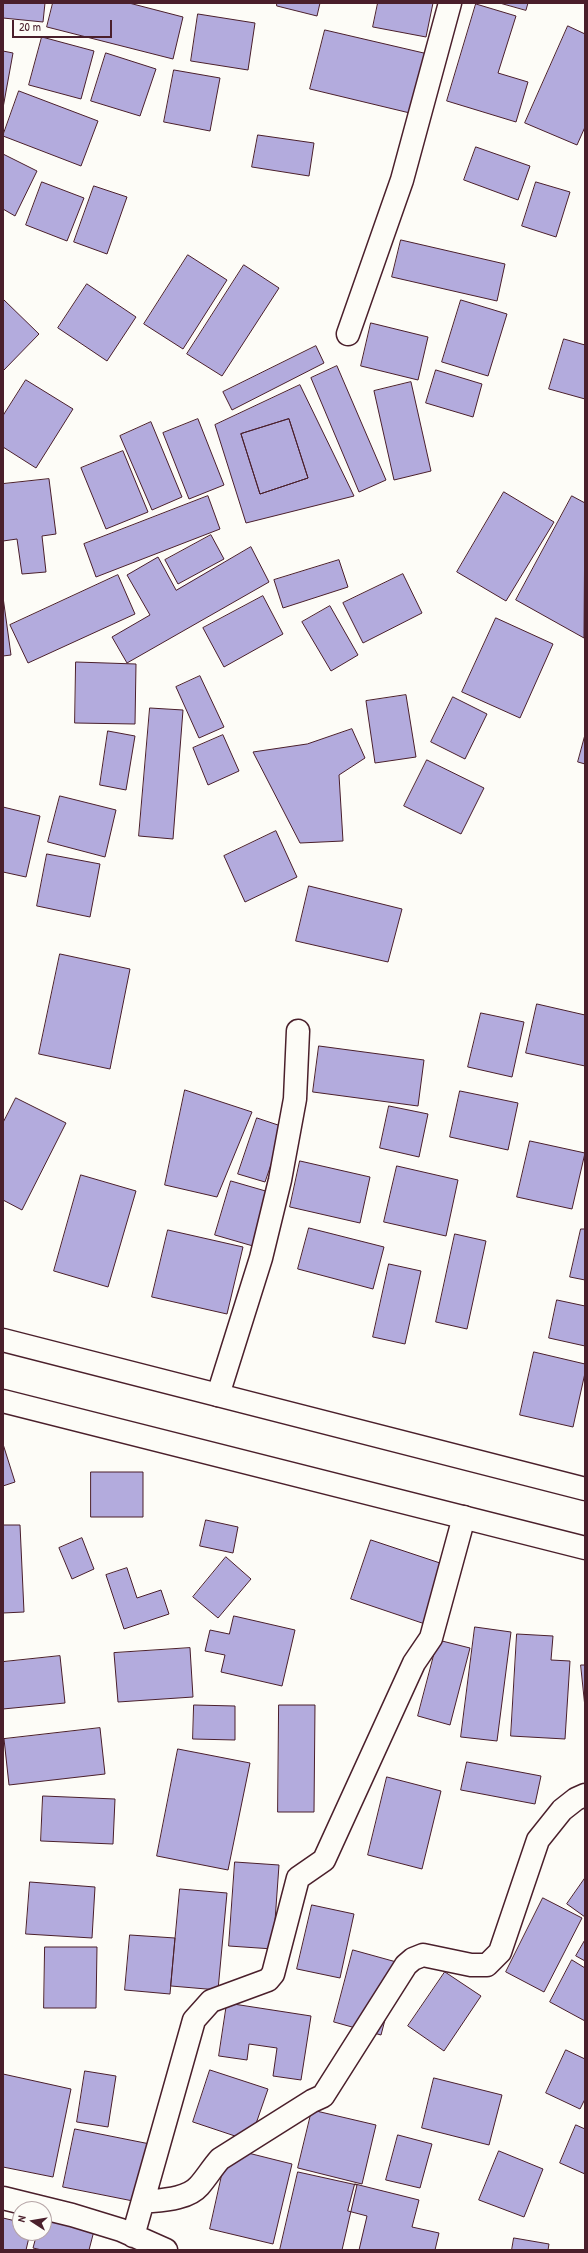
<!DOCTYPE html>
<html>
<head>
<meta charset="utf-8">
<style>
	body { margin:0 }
	#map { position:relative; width:588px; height:2253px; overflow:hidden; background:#fdfcf7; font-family:"Patrick Hand",sans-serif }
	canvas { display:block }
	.frame { position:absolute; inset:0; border:4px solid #4a1f2b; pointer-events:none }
	.north { position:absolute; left:12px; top:2201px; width:40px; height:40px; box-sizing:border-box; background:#fdfcf7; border:1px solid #b5a4a5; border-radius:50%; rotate:282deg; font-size:11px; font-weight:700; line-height:16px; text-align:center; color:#4a1f2b }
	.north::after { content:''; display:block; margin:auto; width:14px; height:18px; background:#4a1f2b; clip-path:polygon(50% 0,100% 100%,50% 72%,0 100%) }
	.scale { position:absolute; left:12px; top:20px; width:100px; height:18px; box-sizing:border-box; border:2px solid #4a1f2b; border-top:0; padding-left:5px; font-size:12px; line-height:14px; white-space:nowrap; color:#4a1f2b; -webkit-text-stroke:3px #fdfcf7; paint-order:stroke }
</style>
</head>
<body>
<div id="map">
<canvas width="588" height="2253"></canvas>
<div class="frame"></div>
<div class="north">N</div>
<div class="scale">20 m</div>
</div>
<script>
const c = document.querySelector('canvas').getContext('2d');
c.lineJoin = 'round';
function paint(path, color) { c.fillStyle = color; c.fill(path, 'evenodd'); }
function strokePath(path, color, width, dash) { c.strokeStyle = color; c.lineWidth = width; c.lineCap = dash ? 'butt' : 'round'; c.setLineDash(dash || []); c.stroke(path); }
const building = new Path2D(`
	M 3,3 L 45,3 L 43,22 L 3,18 Z
	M 53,3 L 129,3 L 183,17 L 173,59 L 47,27 Z
	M 277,3 L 320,3 L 317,16 L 277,6 Z
	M 378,3 L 433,3 L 426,37 L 373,27 Z
	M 500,3 L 528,3 L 526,10 Z
	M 476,4 L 516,16 L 498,73 L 528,82 L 516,122 L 447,101 Z
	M 198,14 L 255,23 L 248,70 L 191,61 Z
	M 568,26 L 585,34 L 585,127 L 577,145 L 525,123 Z
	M 325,30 L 428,54 L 414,114 L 310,89 Z
	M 42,37 L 94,51 L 81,99 L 29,85 Z
	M 3,51 L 13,53 L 3,108 Z
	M 106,53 L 156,69 L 140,116 L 91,101 Z
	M 174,70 L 220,78 L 210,131 L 164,122 Z
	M 19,91 L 98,121 L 81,166 L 3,136 Z
	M 258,135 L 314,143 L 309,176 L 252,167 Z
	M 476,147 L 530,166 L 518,200 L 464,180 Z
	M 3,154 L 37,171 L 15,216 L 3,209 Z
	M 42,182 L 84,198 L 67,241 L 26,225 Z
	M 536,182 L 570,192 L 556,237 L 522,226 Z
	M 94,186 L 127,197 L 107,254 L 74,242 Z
	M 401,240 L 505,264 L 497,301 L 392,277 Z
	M 188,255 L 227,280 L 183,349 L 144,324 Z
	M 244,265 L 279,288 L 222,376 L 187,354 Z
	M 87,284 L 136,317 L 107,361 L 58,328 Z
	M 3,299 L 39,334 L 3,371 Z
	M 461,300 L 507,314 L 488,376 L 442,362 Z
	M 371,323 L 428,337 L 418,380 L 361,366 Z
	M 564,339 L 585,345 L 585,399 L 549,389 Z
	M 316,346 L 324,363 L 232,410 L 223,392 Z
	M 337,366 L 386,480 L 359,492 L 311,378 Z
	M 436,370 L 482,384 L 473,417 L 426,403 Z
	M 26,380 L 73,409 L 36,468 L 3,447 L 3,416 Z
	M 411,382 L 431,471 L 394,480 L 374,391 Z
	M 300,385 L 354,496 L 246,523 L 215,425 ZM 289,419 L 308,478 L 260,494 L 241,434 Z
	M 198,419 L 224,485 L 189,499 L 163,433 Z
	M 289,419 L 308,478 L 260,494 L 241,434 Z
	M 151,422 L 182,497 L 152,510 L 120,436 Z
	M 123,451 L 148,512 L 106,529 L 81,468 Z
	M 49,479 L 56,534 L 42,536 L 46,572 L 22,574 L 17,539 L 3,541 L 3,484 Z
	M 504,492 L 554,522 L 506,601 L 457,572 Z
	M 208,496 L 220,529 L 96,577 L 84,544 Z
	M 572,496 L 585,503 L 584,638 L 516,600 Z
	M 211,535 L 224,559 L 178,584 L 165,560 Z
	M 251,547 L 269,582 L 127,663 L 112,637 L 150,615 L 127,575 L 158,557 L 176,590 Z
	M 339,560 L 348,587 L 283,608 L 274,580 Z
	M 403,574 L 422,613 L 363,643 L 343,603 Z
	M 118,575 L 135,614 L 28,663 L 10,625 Z
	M 263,596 L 283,634 L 224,667 L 203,628 Z
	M 3,597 L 11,655 L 3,656 Z
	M 330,606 L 358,655 L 331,671 L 302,622 Z
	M 496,618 L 553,644 L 520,718 L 462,692 Z
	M 76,662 L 136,664 L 135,724 L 75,723 Z
	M 200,676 L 224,727 L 199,738 L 176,687 Z
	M 406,695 L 416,757 L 375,763 L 366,701 Z
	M 453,697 L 487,714 L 465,759 L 431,742 Z
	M 150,708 L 183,710 L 173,839 L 139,836 Z
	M 352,729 L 365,758 L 339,775 L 343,841 L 300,843 L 253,752 L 307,744 Z
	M 108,731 L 135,736 L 126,790 L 100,785 Z
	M 223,735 L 239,771 L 208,785 L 193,748 Z
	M 585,735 L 585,764 L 578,762 Z
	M 427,760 L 484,788 L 461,834 L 404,806 Z
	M 60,796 L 116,810 L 105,857 L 48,842 Z
	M 3,807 L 40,816 L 26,877 L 3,872 Z
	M 276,831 L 297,877 L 245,902 L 224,856 Z
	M 47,854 L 100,864 L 90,917 L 37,906 Z
	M 309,886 L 402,909 L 388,962 L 296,941 Z
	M 60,954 L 130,969 L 110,1069 L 39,1054 Z
	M 537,1004 L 585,1015 L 585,1066 L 526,1053 Z
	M 481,1013 L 524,1022 L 512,1077 L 468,1067 Z
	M 319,1046 L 424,1060 L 418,1106 L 313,1092 Z
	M 185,1090 L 252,1112 L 217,1197 L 165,1185 Z
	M 460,1091 L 518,1103 L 508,1150 L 450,1137 Z
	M 16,1098 L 66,1123 L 22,1210 L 3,1200 L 3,1123 Z
	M 389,1106 L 428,1114 L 419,1157 L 380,1148 Z
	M 257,1118 L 284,1127 L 265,1182 L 238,1174 Z
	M 530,1141 L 585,1153 L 572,1209 L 517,1197 Z
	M 300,1161 L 370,1177 L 360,1223 L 290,1207 Z
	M 397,1166 L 458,1180 L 446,1236 L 384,1222 Z
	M 81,1175 L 136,1191 L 108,1287 L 54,1271 Z
	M 231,1181 L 269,1192 L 253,1246 L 215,1235 Z
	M 309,1228 L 384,1247 L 373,1289 L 298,1269 Z
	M 581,1229 L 585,1229 L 585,1280 L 570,1277 Z
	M 168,1230 L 243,1247 L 227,1314 L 152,1297 Z
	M 455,1234 L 486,1241 L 467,1329 L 436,1322 Z
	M 389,1264 L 421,1271 L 405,1344 L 373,1337 Z
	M 557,1300 L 585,1306 L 585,1346 L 549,1338 Z
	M 534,1352 L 585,1364 L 585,1373 L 573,1427 L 520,1415 Z
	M 3,1444 L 15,1482 L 3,1486 Z
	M 91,1472 L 143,1472 L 143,1517 L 91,1517 Z
	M 206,1520 L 238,1527 L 233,1553 L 200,1546 Z
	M 3,1525 L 20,1525 L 24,1612 L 3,1613 Z
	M 82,1538 L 94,1569 L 72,1579 L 59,1548 Z
	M 371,1540 L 446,1565 L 425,1624 L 351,1599 Z
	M 226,1557 L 251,1579 L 218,1618 L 193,1597 Z
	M 127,1568 L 137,1598 L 161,1590 L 169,1614 L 124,1629 L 106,1575 Z
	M 234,1616 L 295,1630 L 282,1686 L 221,1672 L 225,1655 L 205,1651 L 210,1630 L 229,1634 Z
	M 475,1627 L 511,1632 L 497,1741 L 461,1737 Z
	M 517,1634 L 553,1636 L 551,1660 L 570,1661 L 565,1739 L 511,1736 Z
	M 438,1640 L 470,1648 L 450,1725 L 418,1716 Z
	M 190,1648 L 193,1697 L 118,1702 L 114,1653 Z
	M 60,1656 L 65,1703 L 3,1709 L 3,1662 Z
	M 581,1665 L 585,1665 L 585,1707 Z
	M 194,1705 L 235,1706 L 235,1740 L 193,1739 Z
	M 279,1705 L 315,1705 L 314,1812 L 278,1812 Z
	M 100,1728 L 105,1774 L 9,1785 L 4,1739 Z
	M 178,1749 L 250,1763 L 228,1870 L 157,1856 Z
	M 467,1762 L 541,1776 L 535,1804 L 461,1790 Z
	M 387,1777 L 441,1791 L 422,1869 L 368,1855 Z
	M 43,1796 L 115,1799 L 113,1844 L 41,1841 Z
	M 235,1862 L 279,1865 L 273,1949 L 229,1946 Z
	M 585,1878 L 585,1917 L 567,1904 Z
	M 30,1882 L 95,1887 L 92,1938 L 26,1934 Z
	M 180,1889 L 227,1893 L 218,1990 L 171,1986 Z
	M 543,1898 L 582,1918 L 544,1992 L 506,1972 Z
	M 312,1905 L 354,1914 L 340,1978 L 297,1969 Z
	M 130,1935 L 175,1938 L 170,1994 L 125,1990 Z
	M 585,1940 L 585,1961 L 576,1956 Z
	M 45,1947 L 97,1947 L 96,2008 L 44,2008 Z
	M 353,1950 L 400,1963 L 381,2035 L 334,2022 Z
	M 572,1960 L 585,1968 L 585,2021 L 550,2002 Z
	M 445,1972 L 481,1996 L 444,2051 L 408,2026 Z
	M 227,2003 L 311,2016 L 301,2080 L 273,2076 L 277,2048 L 249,2044 L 247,2060 L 219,2056 Z
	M 566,2050 L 585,2059 L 585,2099 L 580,2109 L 546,2093 Z
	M 210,2070 L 268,2089 L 250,2141 L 193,2122 Z
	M 85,2071 L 116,2076 L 108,2127 L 77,2122 Z
	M 3,2074 L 71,2089 L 53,2177 L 3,2167 Z
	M 434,2078 L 502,2095 L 489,2145 L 422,2128 Z
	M 312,2110 L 376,2125 L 362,2184 L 298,2168 Z
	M 576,2125 L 585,2129 L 585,2174 L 560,2163 Z
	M 75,2129 L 160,2146 L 148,2204 L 63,2187 Z
	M 398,2135 L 432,2144 L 420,2188 L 386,2180 Z
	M 228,2148 L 292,2164 L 273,2244 L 210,2229 Z
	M 499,2151 L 543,2169 L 524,2217 L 479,2200 Z
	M 298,2172 L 357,2185 L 342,2250 L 280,2250 Z
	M 355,2184 L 419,2200 L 412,2227 L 439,2233 L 435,2250 L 359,2250 L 367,2216 L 348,2211 Z
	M 44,2213 L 95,2227 L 89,2250 L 42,2250 L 33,2248 L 37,2233 L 44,2233 Z
	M 3,2218 L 20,2222 L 20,2233 L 30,2233 L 26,2250 L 3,2250 Z
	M 514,2238 L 549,2244 L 548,2250 L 512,2250 Z`);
const street = new Path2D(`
	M 348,334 L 402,180 L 450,3
	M 218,1395 L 261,1258 L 280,1180 L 295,1099 L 298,1031
	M 3,2198 L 72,2215 L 121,2230 L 166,2250
	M 143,2202 C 159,2200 187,2200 199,2186 C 207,2177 212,2168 220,2159 L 312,2101 L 323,2096 L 406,1965 L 413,1959 L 423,1955 L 471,1965 L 487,1965 L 500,1952 L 538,1840 L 562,1810 L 576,1799 L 585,1795
	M 133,2236 L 194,2020 L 211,2001 L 268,1980 L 273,1974 L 298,1878 L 324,1860 L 414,1663 L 431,1638 L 464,1517`);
const secondary = new Path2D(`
	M 3,1340 L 585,1489
	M 3,1401 L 585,1548`);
paint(building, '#b3abdd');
strokePath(building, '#4a1f2b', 1);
strokePath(street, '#4a1f2b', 25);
strokePath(secondary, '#4a1f2b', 25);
strokePath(street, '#fdfcf7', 22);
strokePath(secondary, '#fdfcf7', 22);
</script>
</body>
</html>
